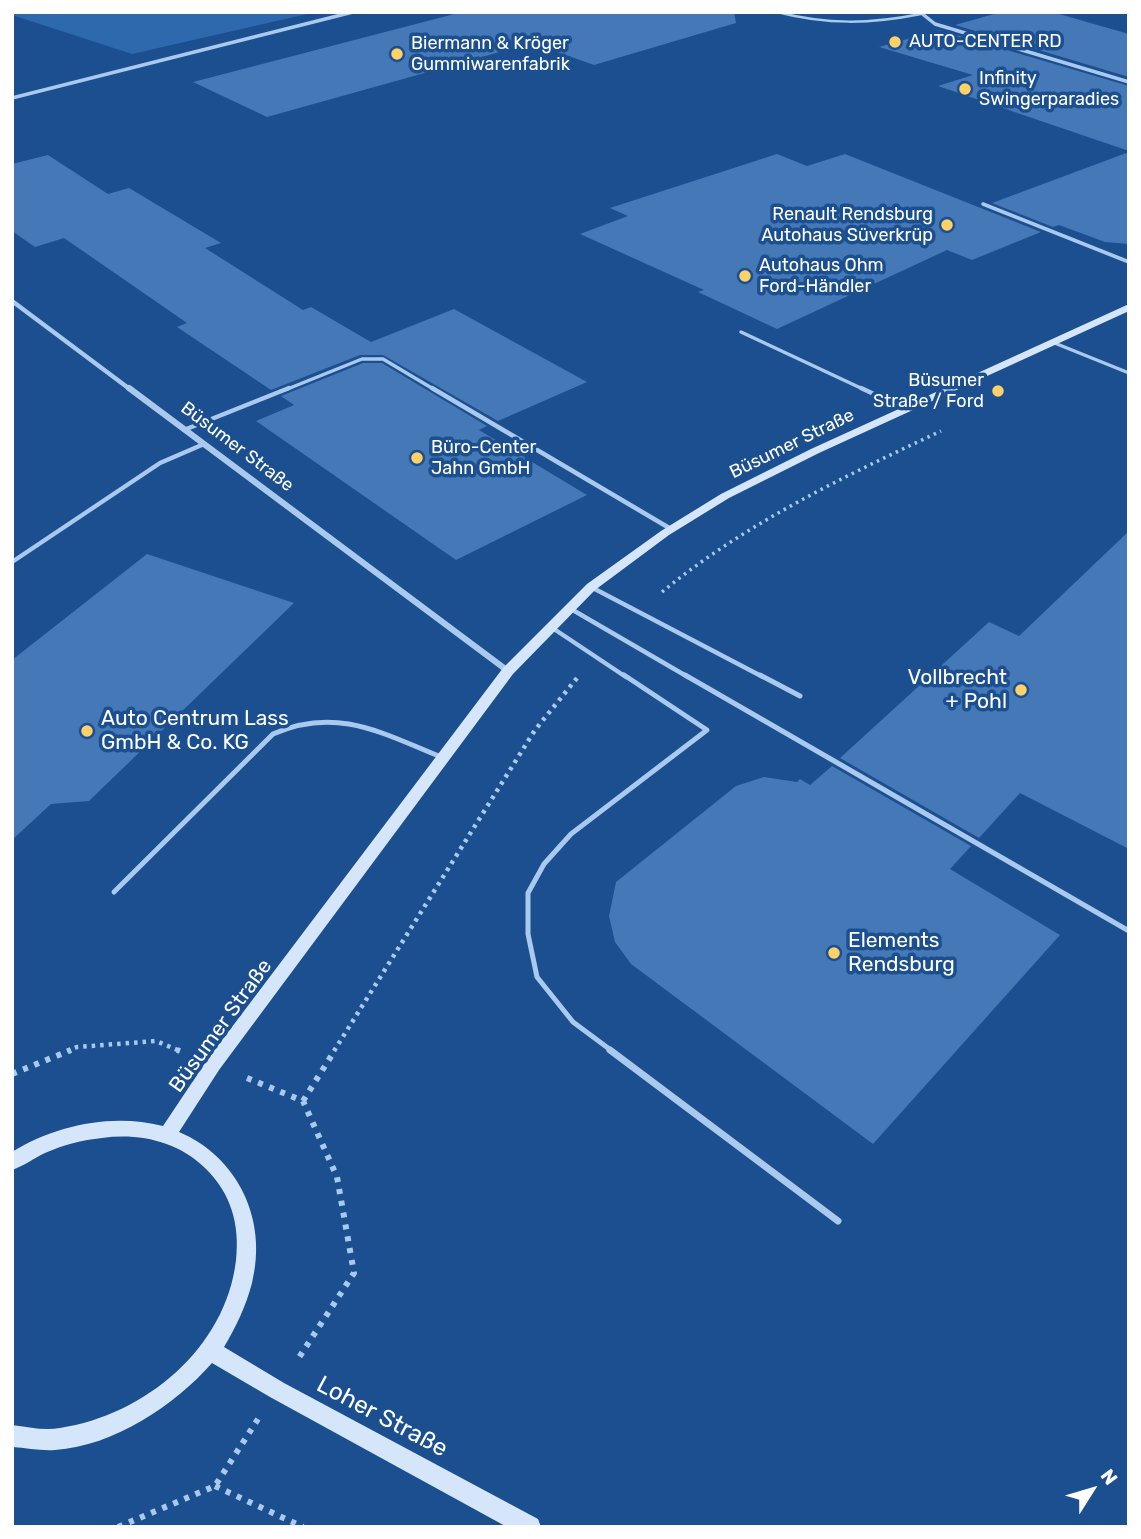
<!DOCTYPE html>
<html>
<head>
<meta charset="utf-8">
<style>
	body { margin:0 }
	#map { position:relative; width:1141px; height:1539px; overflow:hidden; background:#1b4f8f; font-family:Rubik,sans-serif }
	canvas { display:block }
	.frame { position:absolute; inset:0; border:14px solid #fff; pointer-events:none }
	.north { position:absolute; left:1057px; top:1455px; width:70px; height:70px; -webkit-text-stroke:5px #1b4f8f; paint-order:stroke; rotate:53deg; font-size:19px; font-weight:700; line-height:28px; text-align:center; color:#fff }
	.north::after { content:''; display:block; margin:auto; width:24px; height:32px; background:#fff; clip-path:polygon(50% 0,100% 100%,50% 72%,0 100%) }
</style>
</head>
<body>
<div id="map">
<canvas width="1141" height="1539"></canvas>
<div class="frame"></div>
<div class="north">N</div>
</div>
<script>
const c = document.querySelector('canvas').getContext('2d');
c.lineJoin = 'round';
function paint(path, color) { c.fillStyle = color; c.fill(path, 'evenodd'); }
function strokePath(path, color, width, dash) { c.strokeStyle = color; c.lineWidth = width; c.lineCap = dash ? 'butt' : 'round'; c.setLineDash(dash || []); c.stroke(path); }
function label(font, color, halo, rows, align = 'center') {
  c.font = font + ' Rubik,sans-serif'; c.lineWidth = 7; c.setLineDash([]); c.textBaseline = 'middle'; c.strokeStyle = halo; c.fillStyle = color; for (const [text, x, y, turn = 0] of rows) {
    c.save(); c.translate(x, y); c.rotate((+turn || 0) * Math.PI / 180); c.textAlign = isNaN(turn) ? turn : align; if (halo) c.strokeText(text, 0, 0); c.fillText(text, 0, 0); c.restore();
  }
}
const green = new Path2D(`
	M 12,12 L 316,12 L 132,54 L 12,15 Z`);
const building = new Path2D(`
	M 462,12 L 734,12 L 736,23 L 594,65 L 532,43 L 267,117 L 193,82 Z
	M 1001,12 L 1052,12 L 1129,34 L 1129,77 L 955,25 Z
	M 939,30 L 1129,86 L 1129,151 L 938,86 L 973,75 L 879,47 Z
	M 1129,152 L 1129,244 L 1105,242 L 1059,225 L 1053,227 L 992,203 Z
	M 777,154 L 807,166 L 845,154 L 1041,232 L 972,260 L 947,250 L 777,329 L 698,292 L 704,290 L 580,234 L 628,216 L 610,208 Z
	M 48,155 L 108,194 L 129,188 L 221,243 L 205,248 L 303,310 L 311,307 L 371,342 L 454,309 L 587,382 L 498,421 L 383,355 L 360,355 L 271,390 L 177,327 L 187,323 L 64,238 L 35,247 L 12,231 L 12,164 Z
	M 363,363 L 382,363 L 487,426 L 479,430 L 587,495 L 456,560 L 256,421 L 294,405 L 281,396 Z
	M 1129,531 L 1129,849 L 1020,793 L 979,838 L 840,758 L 989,622 L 1019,636 Z
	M 147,554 L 294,603 L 89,801 L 51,804 L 12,840 L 12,660 Z
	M 832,766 L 971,846 L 950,869 L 1060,935 L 873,1144 L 631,964 L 615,942 L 609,916 L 616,882 L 736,786 L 764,777 L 797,782 L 800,779 L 810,785 Z`);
const pathFar2 = new Path2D(`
	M 662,592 C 746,523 843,477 941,431`);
const pathFar1 = new Path2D(`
	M 67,1051 L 77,1047 L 156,1041 L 180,1051
	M 334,1051 L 535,730 L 577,678`);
const path = new Path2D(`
	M 177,1050 L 180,1051
	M 12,1074 L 71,1050
	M 247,1078 L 303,1101 L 337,1177 L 354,1273 L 298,1359
	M 303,1101 L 335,1050
	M 215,1486 L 303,1527
	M 118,1527 L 215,1486 L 258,1419`);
const laneFar4 = new Path2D(`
	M 777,12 C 827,25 871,24 921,14`);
const laneFar3 = new Path2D(`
	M 983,204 L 1129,262
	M 741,332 L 865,390
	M 1052,342 L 1129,373
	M 285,390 L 362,359 L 383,359 L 435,390`);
const laneFar2 = new Path2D(`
	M 432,388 L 671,529
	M 861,388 L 906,409
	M 184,430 L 289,388
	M 12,562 L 160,463 L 204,444
	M 591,587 L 763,677
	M 571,609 L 688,677
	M 551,627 L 626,677`);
const laneFar1 = new Path2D(`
	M 685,675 L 1129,931
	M 760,675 L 800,696
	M 114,892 L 273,734 C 336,706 382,733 441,757
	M 612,1051 L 573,1022 L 537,977 L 528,934 L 528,893 L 544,864 L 571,834 L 707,730 L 624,675`);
const lane = new Path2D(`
	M 610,1050 L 838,1221`);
const streetFar2 = new Path2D(`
	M 920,12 L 935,24 L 1129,82
	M 12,98 L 353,12`);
const streetFar1 = new Path2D(`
	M 12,301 L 131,390`);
const street = new Path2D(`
	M 129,388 L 508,671`);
const secondary = new Path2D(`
	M 1129,304 L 1129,311 L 819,453 L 729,498 L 669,535 L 595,590 L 513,674 L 219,1070 L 179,1132 C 238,1157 268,1220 252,1283 C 246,1306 236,1327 224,1347 L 284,1383 L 538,1519 L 541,1527 L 507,1527 L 270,1397 L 212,1363 C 175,1405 114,1446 55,1450 C 41,1451 27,1448 12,1447 L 12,1425 C 28,1427 44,1431 60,1428 C 145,1415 226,1348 236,1260 C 240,1225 231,1193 205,1168 C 177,1141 139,1133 102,1138 C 82,1140 63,1145 45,1153 C 34,1158 24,1166 12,1170 L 12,1152 C 56,1125 112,1113 163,1126 L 207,1060 L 503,668 L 587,584 L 661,531 L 721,494 L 811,449 Z`);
const markers = [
	[895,42,7,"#ffd166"],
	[397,54,7,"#ffd166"],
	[965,89,7,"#ffd166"],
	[947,225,7,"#ffd166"],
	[745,276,7,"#ffd166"],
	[998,391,7,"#ffd166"],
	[417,458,7,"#ffd166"],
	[1021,690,7,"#ffd166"],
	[87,731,7,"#ffd166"],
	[834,953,7,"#ffd166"]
];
const farPoinames = [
	["AUTO-CENTER RD",909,42],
	["Biermann & Kröger",411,44],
	["Gummiwarenfabrik",411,65],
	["Infinity",979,79],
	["Swingerparadies",979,100],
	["Renault Rendsburg",933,215,"right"],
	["Autohaus Süverkrüp",933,236,"right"],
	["Autohaus Ohm",759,266],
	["Ford-Händler",759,287],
	["Büsumer",984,381,"right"],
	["Straße / Ford",984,402,"right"],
	["Büro-Center",431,448],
	["Jahn GmbH",431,469]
];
const farStreetnames = [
	["Büsumer Straße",792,444,-26],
	["Büsumer Straße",237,447,37]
];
const poiNames = [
	["Vollbrecht",1007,678,"right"],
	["+ Pohl",1007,702,"right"],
	["Auto Centrum Lass",101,719],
	["GmbH & Co. KG",101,743],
	["Elements",848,941],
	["Rendsburg",848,965]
];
const streetNames = [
	["Büsumer Straße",221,1026,-54]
];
const nearStreetnames = [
	["Loher Straße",382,1417,28]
];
paint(green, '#2e69ad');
paint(building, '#4478b7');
strokePath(pathFar2, '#a9c9ee', 3.5, [2.5, 4.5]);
strokePath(pathFar1, '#a9c9ee', 4.5, [3.5, 5]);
strokePath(path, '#a9c9ee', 6, [5, 7]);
strokePath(laneFar4, '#a9c9ee', 2.5);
strokePath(laneFar3, '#a9c9ee', 3.5);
strokePath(laneFar2, '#a9c9ee', 4.5);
strokePath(laneFar1, '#a9c9ee', 5);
strokePath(lane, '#a9c9ee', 7);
strokePath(streetFar2, '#a9c9ee', 3.5);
strokePath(streetFar1, '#a9c9ee', 4.5);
strokePath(street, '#a9c9ee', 6);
paint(secondary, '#d6e6fa');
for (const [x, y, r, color] of markers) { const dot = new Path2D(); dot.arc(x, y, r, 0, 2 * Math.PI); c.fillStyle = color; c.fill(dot); strokePath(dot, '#1b4f8f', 2.5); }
label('18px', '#fff', '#1b4f8f', farPoinames, 'left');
label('18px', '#fff', '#1b4f8f', farStreetnames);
label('21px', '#fff', '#1b4f8f', poiNames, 'left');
label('21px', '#fff', '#1b4f8f', streetNames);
label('24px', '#fff', '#1b4f8f', nearStreetnames);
</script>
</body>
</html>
